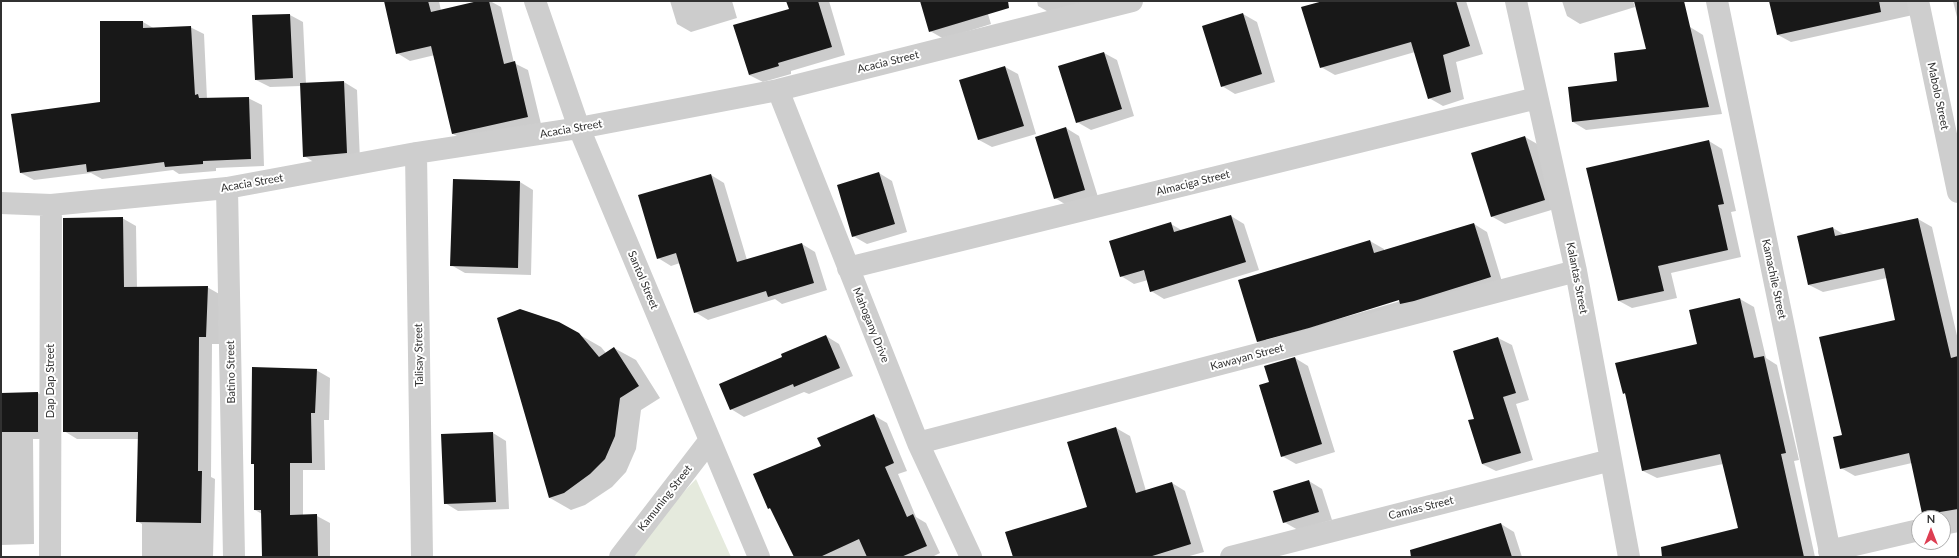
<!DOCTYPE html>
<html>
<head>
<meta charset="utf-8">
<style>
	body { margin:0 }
	#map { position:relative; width:1959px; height:558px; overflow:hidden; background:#fff; font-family:Lato,sans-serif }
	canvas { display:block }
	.frame { position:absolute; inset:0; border:2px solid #313131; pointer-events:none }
	.north { position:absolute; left:1911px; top:510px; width:40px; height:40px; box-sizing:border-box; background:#fff; border:1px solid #adadad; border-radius:50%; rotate:0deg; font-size:11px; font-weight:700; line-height:16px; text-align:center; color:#313131 }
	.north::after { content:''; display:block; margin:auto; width:14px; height:18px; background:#dd3e52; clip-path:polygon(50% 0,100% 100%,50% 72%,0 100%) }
</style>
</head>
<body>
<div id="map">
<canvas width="1959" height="558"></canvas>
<div class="frame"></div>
<div class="north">N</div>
</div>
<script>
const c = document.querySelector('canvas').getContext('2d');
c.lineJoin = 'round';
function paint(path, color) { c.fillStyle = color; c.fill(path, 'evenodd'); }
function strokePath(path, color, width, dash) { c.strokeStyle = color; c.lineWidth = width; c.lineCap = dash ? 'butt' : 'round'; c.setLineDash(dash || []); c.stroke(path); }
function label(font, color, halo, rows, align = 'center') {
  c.font = font + ' Lato,sans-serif'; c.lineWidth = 4; c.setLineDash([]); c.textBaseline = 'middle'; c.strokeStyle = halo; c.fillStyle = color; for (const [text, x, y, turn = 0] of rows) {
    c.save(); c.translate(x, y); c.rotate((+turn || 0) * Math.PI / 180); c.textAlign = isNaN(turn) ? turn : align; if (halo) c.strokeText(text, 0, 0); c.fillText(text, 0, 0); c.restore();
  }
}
const green = new Path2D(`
	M 696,479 L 731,557 L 626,557 L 626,553 Z`);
const shadow = new Path2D(`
	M 395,1 L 439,1 L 441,11 L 483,1 L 490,1 L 501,7 L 514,63 L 528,70 L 541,124 L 467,141 L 453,134 L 435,55 L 410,61 L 397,53 Z
	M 670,1 L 732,1 L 737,18 L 691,32 L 677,24 Z
	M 789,1 L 829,1 L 845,55 L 791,71 L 791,74 L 763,82 L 749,75 L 790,10 Z
	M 921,1 L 984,1 L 991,24 L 944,39 L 930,31 Z
	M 1037,1 L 1094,1 L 1052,14 L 1038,6 Z
	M 1326,1 L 1466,1 L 1483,54 L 1456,62 L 1464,99 L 1443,106 L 1429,98 L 1415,52 L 1335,75 L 1321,67 Z
	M 1562,1 L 1633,1 L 1635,7 L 1580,24 L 1567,16 Z
	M 1770,1 L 1922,1 L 1913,15 L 1791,42 L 1778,35 Z
	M 1953,1 L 1958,1 L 1958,21 Z
	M 1243,14 L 1257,22 L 1275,82 L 1235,94 L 1222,86 Z
	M 290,15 L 303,22 L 306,84 L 344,82 L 357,90 L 360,160 L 317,164 L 304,156 L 301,86 L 270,87 L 256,80 Z
	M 143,22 L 155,29 L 190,27 L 204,34 L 207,99 L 248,98 L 262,105 L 264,166 L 216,168 L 216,171 L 179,174 L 173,170 L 102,179 L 91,173 L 34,180 L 21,173 L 101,103 Z
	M 1690,27 L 1703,35 L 1722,114 L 1586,130 L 1573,122 L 1618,82 L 1647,50 Z
	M 1104,53 L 1117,60 L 1134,116 L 1091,130 L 1077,122 Z
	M 1005,67 L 1018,74 L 1036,134 L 992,147 L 979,140 Z
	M 1066,128 L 1079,136 L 1098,197 L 1068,206 L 1055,198 Z
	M 1525,137 L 1539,145 L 1558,208 L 1505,224 L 1491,216 Z
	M 1709,141 L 1722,149 L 1736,211 L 1731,212 L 1741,257 L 1671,273 L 1677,298 L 1632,308 L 1619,301 Z
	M 879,173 L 892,181 L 907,232 L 867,244 L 853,236 Z
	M 711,175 L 724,183 L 747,260 L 802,244 L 815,252 L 827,290 L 782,304 L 775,299 L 708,320 L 695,312 L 680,263 L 671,266 L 658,258 Z
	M 454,180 L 520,182 L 533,190 L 531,275 L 465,273 L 451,265 Z
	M 1231,216 L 1244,224 L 1259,270 L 1164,299 L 1151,291 L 1148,280 L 1134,284 L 1121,276 L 1171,224 L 1183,231 Z
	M 122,218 L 136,226 L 137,288 L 207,287 L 221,295 L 219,344 L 212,344 L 211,477 L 215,479 L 213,557 L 142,557 L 142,524 L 137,521 L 139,439 L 77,439 L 64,431 Z
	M 1918,219 L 1932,227 L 1958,340 L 1958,518 L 1925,518 L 1912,463 L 1855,476 L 1841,468 L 1843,435 L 1896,321 L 1887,278 L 1823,292 L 1809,285 L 1833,228 L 1845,235 Z
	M 1474,224 L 1487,232 L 1503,285 L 1271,349 L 1257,341 L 1370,241 L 1384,249 L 1384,251 ZM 1403,298 L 1404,300 L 1266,340 L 1266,338 Z
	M 1740,299 L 1754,307 L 1766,358 L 1777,365 L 1799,460 L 1794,461 L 1815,557 L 1669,557 L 1739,529 L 1723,464 L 1657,478 L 1643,471 L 1626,395 L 1624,393 L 1698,345 Z
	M 559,323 L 601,347 L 606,353 L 614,348 L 636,360 L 660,398 L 641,410 L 636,449 L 626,472 L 612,487 L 585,505 L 571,510 L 550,498 Z
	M 826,336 L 839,344 L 853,376 L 809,394 L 804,392 L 744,417 L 731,409 L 783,358 Z
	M 1498,338 L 1512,345 L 1529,400 L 1516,404 L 1533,460 L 1496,471 L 1482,464 L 1475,419 L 1454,351 Z
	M 1295,358 L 1308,366 L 1335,452 L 1296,464 L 1282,456 Z
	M 316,370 L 330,378 L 329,420 L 324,420 L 325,470 L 303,470 L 303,516 L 317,516 L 330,523 L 330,557 L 263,557 L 262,514 L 255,510 L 255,465 L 252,463 Z
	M 38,393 L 51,401 L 51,439 L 33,439 L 34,544 L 1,545 L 1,394 Z
	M 873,415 L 887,423 L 907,471 L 898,474 L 916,517 L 926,523 L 940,553 L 932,557 L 795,557 L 773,511 L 769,508 L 822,446 Z
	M 1116,428 L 1130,436 L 1146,491 L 1172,483 L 1185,491 L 1204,552 L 1186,557 L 1014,557 L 1088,507 L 1068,443 Z
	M 493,433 L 506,441 L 509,509 L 458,511 L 445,503 Z
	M 1309,481 L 1322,489 L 1332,520 L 1298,530 L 1284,522 Z
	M 1501,524 L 1514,532 L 1522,557 L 1445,557 Z`);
const building = new Path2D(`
	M 384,1 L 428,1 L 431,12 L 478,1 L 489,1 L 504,64 L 515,61 L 528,117 L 452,134 L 431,46 L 396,54 Z
	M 786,1 L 818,1 L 832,47 L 778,63 L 779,66 L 749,75 L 733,25 L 789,9 Z
	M 920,1 L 1008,1 L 1009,8 L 929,32 Z
	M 1323,1 L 1456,1 L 1470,46 L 1443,55 L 1451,92 L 1428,99 L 1411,42 L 1320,68 L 1301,7 Z
	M 1634,1 L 1684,1 L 1709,107 L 1572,122 L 1568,87 L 1617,81 L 1614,53 L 1646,49 Z
	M 1769,1 L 1879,1 L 1881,12 L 1777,35 Z
	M 1243,13 L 1262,74 L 1221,87 L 1202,26 Z
	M 290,14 L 293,78 L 255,80 L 252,15 Z
	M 100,21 L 143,21 L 143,28 L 191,26 L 195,95 L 198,94 L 199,98 L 249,97 L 251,159 L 203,161 L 203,164 L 165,167 L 164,162 L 87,172 L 86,164 L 20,173 L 11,114 L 100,102 Z
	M 1104,52 L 1122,109 L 1076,123 L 1058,66 Z
	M 1005,66 L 1024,126 L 978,140 L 959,80 Z
	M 344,81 L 347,153 L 303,157 L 300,83 Z
	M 1066,127 L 1085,190 L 1054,199 L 1035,137 Z
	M 1525,136 L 1545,200 L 1491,217 L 1471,153 Z
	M 1709,140 L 1724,204 L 1718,205 L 1728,250 L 1658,266 L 1664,291 L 1618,301 L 1586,168 Z
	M 879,172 L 895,224 L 852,237 L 837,185 Z
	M 711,174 L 737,262 L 802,243 L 814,283 L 768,297 L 766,291 L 694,313 L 676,253 L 657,259 L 638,195 Z
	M 453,179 L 520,181 L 518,268 L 450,266 Z
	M 1231,215 L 1246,262 L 1150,292 L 1144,270 L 1120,277 L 1109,241 L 1171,222 L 1174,232 Z
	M 123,217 L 124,287 L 208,286 L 206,337 L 199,337 L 198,471 L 202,471 L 201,523 L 136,522 L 138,432 L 63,432 L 63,218 Z
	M 1918,218 L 1951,358 L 1958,356 L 1958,509 L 1940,512 L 1932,518 L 1923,518 L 1909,453 L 1840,469 L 1833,437 L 1842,435 L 1819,337 L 1895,320 L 1884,268 L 1808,285 L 1797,236 L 1833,227 L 1835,236 Z
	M 1474,223 L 1491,277 L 1414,301 L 1400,304 L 1399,300 L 1309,328 L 1257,342 L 1238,280 L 1370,240 L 1374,253 Z
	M 1740,298 L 1754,358 L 1764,356 L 1786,453 L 1781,454 L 1804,557 L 1662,557 L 1661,547 L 1738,528 L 1720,454 L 1642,471 L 1625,393 L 1623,394 L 1615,363 L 1697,344 L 1689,310 Z
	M 520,309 L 559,322 L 579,333 L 599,357 L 614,347 L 639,386 L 620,398 L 615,436 L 605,459 L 590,474 L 564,493 L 549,498 L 497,318 Z
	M 826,335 L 840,368 L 794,387 L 793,384 L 730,410 L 719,384 L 782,357 L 781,354 Z
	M 1498,337 L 1516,393 L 1503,397 L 1521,453 L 1482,464 L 1468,420 L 1474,419 L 1453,351 Z
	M 1295,357 L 1322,444 L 1281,457 L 1259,385 L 1269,382 L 1264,366 Z
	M 252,367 L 317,369 L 315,413 L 311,413 L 312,463 L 290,463 L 290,515 L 317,514 L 318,557 L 262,557 L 261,510 L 254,510 L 254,464 L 251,464 Z
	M 38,392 L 38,432 L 1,432 L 1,393 Z
	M 874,414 L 894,463 L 885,467 L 907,517 L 913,514 L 927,546 L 901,557 L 867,557 L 859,539 L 820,557 L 794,557 L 770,508 L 768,509 L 753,474 L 821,446 L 817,438 Z
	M 1116,427 L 1136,493 L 1172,482 L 1191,544 L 1149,557 L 1013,557 L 1005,532 L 1087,507 L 1067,442 Z
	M 493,432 L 496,502 L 444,504 L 441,434 Z
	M 1309,480 L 1319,512 L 1283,523 L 1273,491 Z
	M 1501,523 L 1512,557 L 1411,557 L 1410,550 Z`);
const minor = new Path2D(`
	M 535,1 L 579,128 L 759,557
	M 1516,1 L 1576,271 L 1629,557
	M 1717,1 L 1831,557
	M 1918,1 L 1958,192
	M 778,90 L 918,443 L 971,557
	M 416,153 L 422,557
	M 227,188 L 234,557
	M 1,203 L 51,205 L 227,188 L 416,153 L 579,128 L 778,90 L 1132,1
	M 848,268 L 1537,98
	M 918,443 L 1576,271
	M 1943,524 L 1958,521
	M 1829,551 L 1919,530
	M 50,557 L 51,205
	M 620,557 L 710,440
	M 1231,557 L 1611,460`);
const streetNames = [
	["Acacia Street",888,62,-14],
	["Mabolo Street",1938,96,78],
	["Acacia Street",571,129,-10],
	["Acacia Street",252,183,-10],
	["Almaciga Street",1193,183,-14],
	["Kalantas Street",1577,278,79],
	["Kamachile Street",1774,279,78],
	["Santol Street",643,280,67],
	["Mahogany Drive",871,325,68],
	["Talisay Street",419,355,-91],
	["Kawayan Street",1247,357,-15],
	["Batino Street",231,372,-91],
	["Dap Dap Street",50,381,-90],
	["Kamuning Street",665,498,-52],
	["Camias Street",1421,508,-14]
];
paint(green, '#e5eadd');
paint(shadow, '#0003');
paint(building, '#181818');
strokePath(minor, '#cecece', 22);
label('11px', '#313131', '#fff', streetNames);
</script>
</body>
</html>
